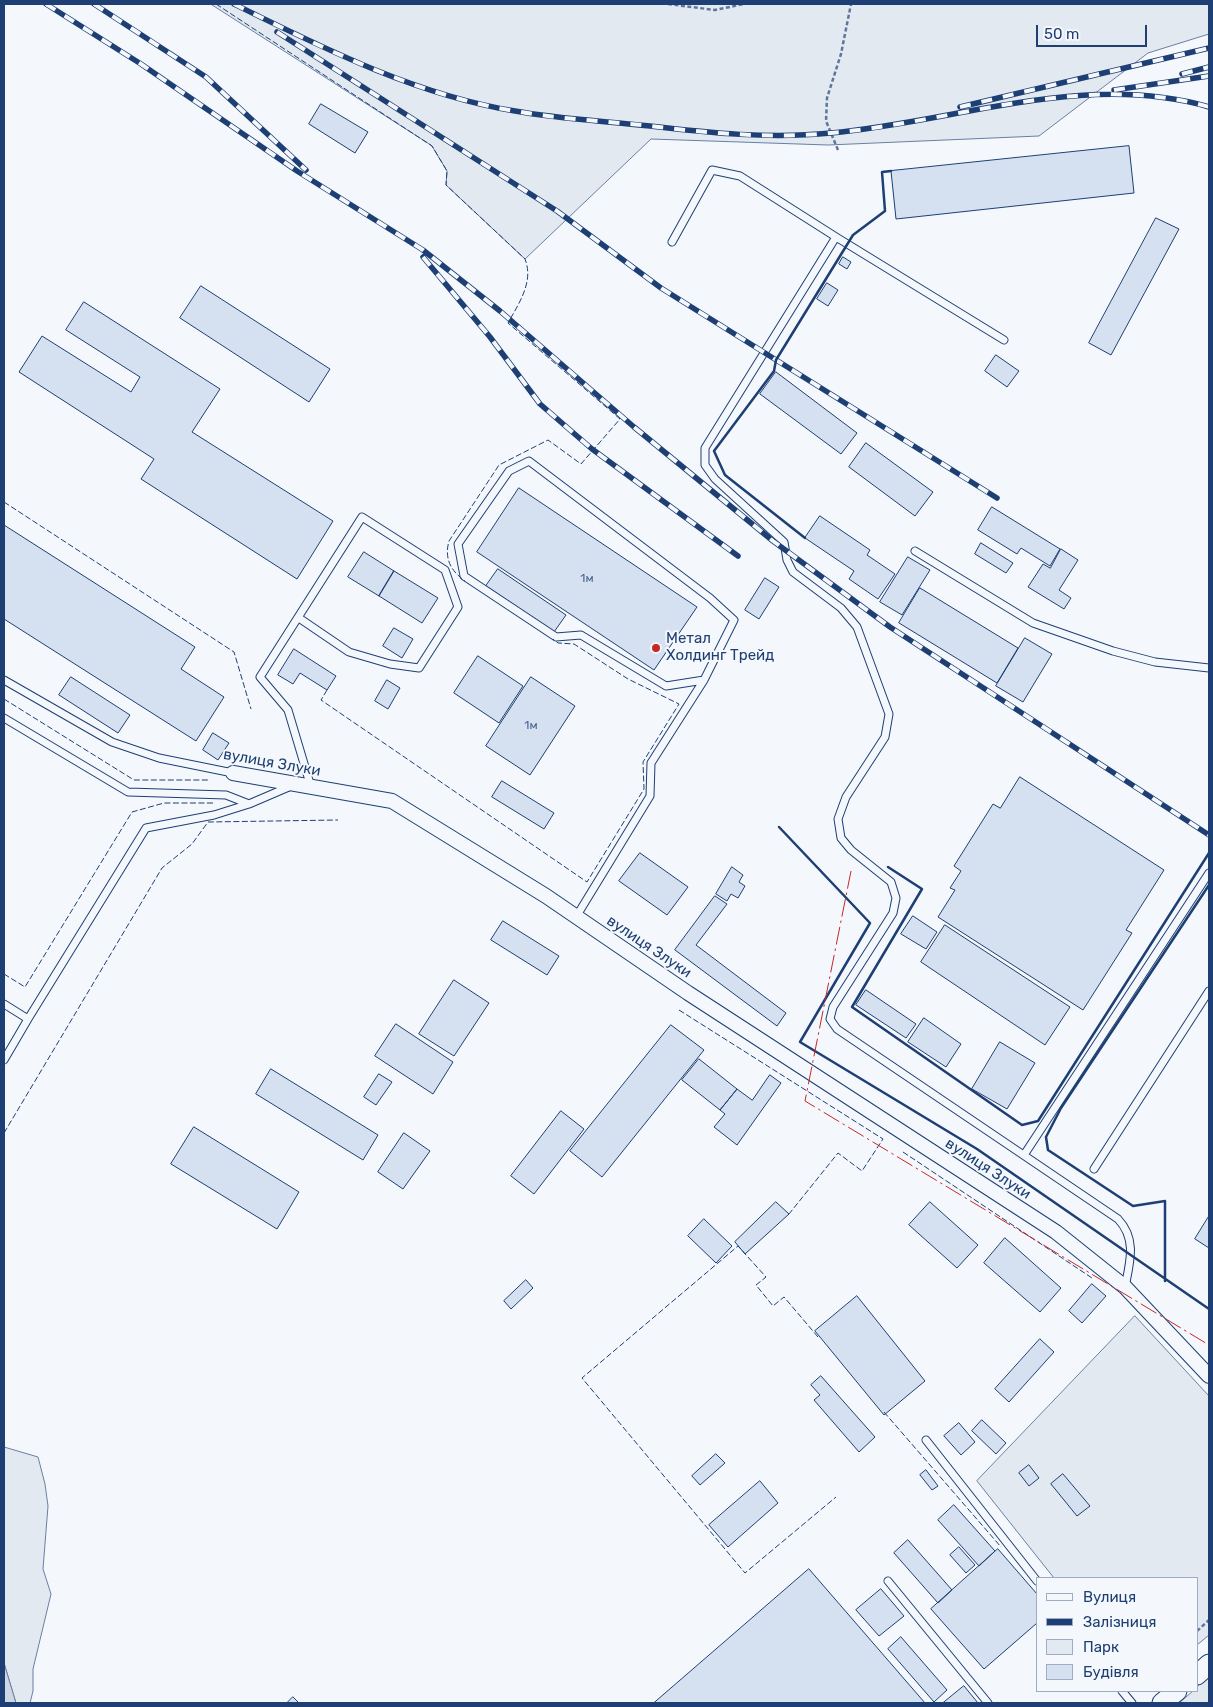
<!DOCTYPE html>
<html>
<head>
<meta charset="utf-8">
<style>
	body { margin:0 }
	#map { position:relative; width:1213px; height:1707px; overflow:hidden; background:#f4f7fb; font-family:Rubik,sans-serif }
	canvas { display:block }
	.frame { position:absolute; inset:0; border:5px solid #1d3f73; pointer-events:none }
	.legend { position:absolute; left:1036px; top:1577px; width:162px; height:115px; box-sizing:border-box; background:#f4f7fb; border:1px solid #9eadc5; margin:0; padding:6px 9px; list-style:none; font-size:15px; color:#1d3f73 }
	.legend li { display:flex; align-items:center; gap:10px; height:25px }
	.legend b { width:25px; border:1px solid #9eadc5 }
	.scale { position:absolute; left:1036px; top:25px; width:111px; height:22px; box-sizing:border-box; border:2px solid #1d3f73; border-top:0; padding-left:6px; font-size:15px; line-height:18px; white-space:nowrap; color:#1d3f73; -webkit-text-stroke:4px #f4f7fb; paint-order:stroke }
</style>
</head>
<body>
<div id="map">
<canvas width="1213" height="1707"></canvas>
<div class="frame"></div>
<ul class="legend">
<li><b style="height:6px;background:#f4f7fb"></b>Вулиця</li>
<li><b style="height:6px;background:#1d3f73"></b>Залізниця</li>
<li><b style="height:14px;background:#e3e9f0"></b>Парк</li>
<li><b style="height:14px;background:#d5e0f0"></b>Будівля</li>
</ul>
<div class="scale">50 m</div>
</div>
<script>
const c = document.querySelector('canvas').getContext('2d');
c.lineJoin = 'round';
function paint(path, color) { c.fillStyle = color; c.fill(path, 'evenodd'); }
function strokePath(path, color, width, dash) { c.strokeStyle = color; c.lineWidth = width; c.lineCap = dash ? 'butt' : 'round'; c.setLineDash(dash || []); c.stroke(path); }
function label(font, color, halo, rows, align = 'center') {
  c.font = font + ' Rubik,sans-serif'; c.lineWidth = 4; c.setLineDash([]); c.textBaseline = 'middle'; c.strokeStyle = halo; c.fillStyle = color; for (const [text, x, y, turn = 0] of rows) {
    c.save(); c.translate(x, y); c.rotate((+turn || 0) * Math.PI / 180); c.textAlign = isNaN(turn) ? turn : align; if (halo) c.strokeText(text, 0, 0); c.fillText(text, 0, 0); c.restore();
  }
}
const green = new Path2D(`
	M 211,4 L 1209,4 L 1209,34 L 1148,53 L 1039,136 L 828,145 L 651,139 L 525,259 L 446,185 L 447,171 L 432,146 Z
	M 1135,1316 L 1209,1396 L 1209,1635 L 1197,1645 L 1197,1578 L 1054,1578 L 977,1481 Z
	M 4,1447 L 38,1457 L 45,1484 L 48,1506 L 43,1569 L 51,1594 L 33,1669 L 33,1691 L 30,1703 L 16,1703 L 4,1663 Z
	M 1209,1677 L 1209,1703 L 1179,1703 L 1193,1691 L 1197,1691 L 1197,1687 Z`);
const water = new Path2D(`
	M 4,1663 L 16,1703 L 4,1703 Z`);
const building = new Path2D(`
	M 321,104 L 368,132 L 355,153 L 309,124 Z
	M 1129,146 L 1134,193 L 896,219 L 891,171 Z
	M 1156,218 L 1179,229 L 1111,355 L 1089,343 Z
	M 843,257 L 851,262 L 847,269 L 839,264 Z
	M 827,283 L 838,290 L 828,306 L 817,299 Z
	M 201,286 L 330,369 L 309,402 L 180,318 Z
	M 84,302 L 220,389 L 192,432 L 333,521 L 297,579 L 141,479 L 154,459 L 19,372 L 42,336 L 131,392 L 140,377 L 66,330 Z
	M 996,355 L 1019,371 L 1007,387 L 985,371 Z
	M 776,372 L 857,433 L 841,454 L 760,394 Z
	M 866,443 L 933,492 L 915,516 L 849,467 Z
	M 519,488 L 697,607 L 654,670 L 477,552 Z
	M 992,507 L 1060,549 L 1050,566 L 1021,548 L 1017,554 L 978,530 Z
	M 820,516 L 870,550 L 867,555 L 895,574 L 878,599 L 849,579 L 854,571 L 805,538 Z
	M 4,525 L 195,647 L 181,669 L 224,697 L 196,741 L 4,619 Z
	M 981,543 L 1013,563 L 1006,573 L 975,554 Z
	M 1061,549 L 1078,560 L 1059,590 L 1071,598 L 1064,609 L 1028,587 L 1043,564 L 1050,568 Z
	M 364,552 L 394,571 L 379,596 L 348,577 Z
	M 908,557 L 930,570 L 902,615 L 880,602 Z
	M 498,569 L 566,615 L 554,632 L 486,586 Z
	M 394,571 L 438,598 L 422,623 L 379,596 Z
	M 765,578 L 779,587 L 759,619 L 745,610 Z
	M 920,588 L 1018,648 L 997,683 L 899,623 Z
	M 394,628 L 413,639 L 402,658 L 383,646 Z
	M 1025,638 L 1052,654 L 1023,702 L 996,686 Z
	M 294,649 L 336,676 L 327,690 L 300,673 L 293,684 L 278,675 Z
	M 478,656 L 523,686 L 499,723 L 454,693 Z
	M 71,677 L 130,715 L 118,733 L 59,695 Z
	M 531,677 L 575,706 L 530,775 L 486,746 Z
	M 387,680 L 400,688 L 388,709 L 375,701 Z
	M 213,733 L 229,743 L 218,760 L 203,750 Z
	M 1020,777 L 1164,870 L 1126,930 L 1132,933 L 1083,1010 L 938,917 L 955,890 L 950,888 L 961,871 L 954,866 L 993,804 L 1000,808 Z
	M 502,781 L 554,813 L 544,829 L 492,797 Z
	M 640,853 L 688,887 L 667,915 L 619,881 Z
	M 732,867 L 743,875 L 739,882 L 745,886 L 738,898 L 731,894 L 727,901 L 716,894 Z
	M 715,896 L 727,904 L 696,945 L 786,1013 L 777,1026 L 675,950 Z
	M 913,916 L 937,932 L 926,949 L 901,934 Z
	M 503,921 L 559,956 L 547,975 L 491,940 Z
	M 945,925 L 1070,1007 L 1045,1045 L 921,962 Z
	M 454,980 L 489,1003 L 454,1056 L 419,1034 Z
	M 866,990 L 916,1024 L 906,1038 L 856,1005 Z
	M 924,1018 L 961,1044 L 946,1067 L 908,1042 Z
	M 396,1024 L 453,1062 L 433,1094 L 375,1056 Z
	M 671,1025 L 704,1050 L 602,1177 L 570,1151 Z
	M 1000,1042 L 1035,1063 L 1007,1109 L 972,1089 Z
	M 699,1059 L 737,1089 L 720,1110 L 682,1080 Z
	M 271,1069 L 378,1135 L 363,1160 L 256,1094 Z
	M 379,1074 L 392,1082 L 376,1105 L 364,1097 Z
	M 770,1075 L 781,1083 L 737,1145 L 714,1127 L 725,1114 L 720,1110 L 737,1089 L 752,1100 Z
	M 561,1111 L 584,1129 L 534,1194 L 511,1176 Z
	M 194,1127 L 299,1192 L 277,1229 L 171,1164 Z
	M 404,1133 L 430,1151 L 403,1189 L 378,1172 Z
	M 776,1202 L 789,1214 L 745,1254 L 735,1242 Z
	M 930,1202 L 978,1245 L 957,1268 L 909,1225 Z
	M 1209,1216 L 1209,1248 L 1195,1239 Z
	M 704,1219 L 732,1246 L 716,1263 L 688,1236 Z
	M 1005,1238 L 1061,1288 L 1040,1312 L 984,1263 Z
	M 526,1280 L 533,1288 L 511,1309 L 504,1301 Z
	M 1092,1284 L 1106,1296 L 1082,1323 L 1069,1311 Z
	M 857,1296 L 925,1381 L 884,1415 L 815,1331 Z
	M 1040,1339 L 1054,1352 L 1009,1402 L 995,1389 Z
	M 821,1376 L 875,1437 L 859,1452 L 814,1400 L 820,1395 L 811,1385 Z
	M 982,1420 L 1006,1443 L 996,1454 L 972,1431 Z
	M 959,1423 L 975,1442 L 961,1455 L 944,1436 Z
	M 716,1454 L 725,1463 L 700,1485 L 692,1476 Z
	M 1029,1465 L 1039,1478 L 1029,1486 L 1019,1473 Z
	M 926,1470 L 938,1486 L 932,1490 L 920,1475 Z
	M 1063,1474 L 1090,1506 L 1077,1516 L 1051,1484 Z
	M 760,1481 L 778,1503 L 728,1547 L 709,1525 Z
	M 954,1505 L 995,1551 L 979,1566 L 938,1520 Z
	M 908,1540 L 952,1590 L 938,1603 L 894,1553 Z
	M 959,1547 L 975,1565 L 966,1573 L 950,1555 Z
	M 998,1549 L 1037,1594 L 1037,1623 L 984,1669 L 931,1609 Z
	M 809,1569 L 925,1703 L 654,1703 Z
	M 881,1589 L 904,1616 L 879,1636 L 856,1610 Z
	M 901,1637 L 947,1690 L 934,1702 L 888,1649 Z
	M 964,1686 L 978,1703 L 943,1703 Z
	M 293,1697 L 299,1703 L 287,1703 Z`);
const path = new Path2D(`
	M 668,4 L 715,10 L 744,4
	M 838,150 L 826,121 L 827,98 L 841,54 L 851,4
	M 1197,1631 L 1209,1620`);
const lane = new Path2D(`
	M 672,242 L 712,170 L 740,176 L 836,237
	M 1004,340 L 836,237 L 705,448 L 705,465 L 715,479 L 784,542 L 787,560 L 793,572 L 841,608 L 857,627 L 889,714 L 885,737 L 846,797 L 838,819 L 841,838 L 851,850 L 891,882 L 896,898 L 893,913 L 833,1007 L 830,1019 L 837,1029 L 1118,1219 C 1137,1239 1130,1262 1125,1287
	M 915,551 L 1033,623 L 1113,651 L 1155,662 L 1209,668
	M 299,618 L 349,652 L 390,664 L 419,668 L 458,607 L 445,570 L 362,517 L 260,677 L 288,710 L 311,787
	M 4,680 L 112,742 L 159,758 L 233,773
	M 4,718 L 128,792 L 226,795 L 249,804 L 291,786
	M 576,917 L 650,796 L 651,763 L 704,680 L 734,620 L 710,598 L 529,461 L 509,471 L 458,544 L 464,576 L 556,637 L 581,635 L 666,686 L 704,680
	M 4,1004 L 28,1019 L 4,1060
	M 28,1019 L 146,828 L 214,815 L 249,804
	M 1024,1155 L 1209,873
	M 1094,1169 L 1209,991
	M 926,1440 L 1037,1581
	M 888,1581 L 988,1703
	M 1122,1691 L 1132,1703`);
const street = new Path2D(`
	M 233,773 L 392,801 L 546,896 L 688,993 L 1056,1232 L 1125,1287 L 1209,1376`);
const secondary = new Path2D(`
	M 1197,1675 L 1209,1664
	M 1162,1703 L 1177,1691`);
const rail = new Path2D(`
	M 46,4 L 141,64 L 297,171 L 423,250 L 500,311 L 634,427 L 773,541 L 890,627 L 1209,835
	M 94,4 L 206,77 L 306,170
	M 234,4 C 323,48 416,95 515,111 C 559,119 605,121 650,126 C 710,133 770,139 831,133 C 956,122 1084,71 1209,107
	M 277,32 L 557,211 L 661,288 L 997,498
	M 1182,74 L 1209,67
	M 1114,90 L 1209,76
	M 960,107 L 1209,48
	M 423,257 L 490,337 L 540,404 L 592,449 L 738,556`);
const fence = new Path2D(`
	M 216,4 L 432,146 L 447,171 L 446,185 L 525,259 C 534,282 519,303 508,323 L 620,419 L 581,464 L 548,440 L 499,465 L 449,541 C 444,559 451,571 465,581
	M 4,502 L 234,652 L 251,709
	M 327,690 L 321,700 L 587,882 L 644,789 L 643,762 L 679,704 L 628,679 L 574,644 L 558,643 L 553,639
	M 4,699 L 134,780 L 208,780
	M 4,974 L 25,987 L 132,812 L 164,803 L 215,803
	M 679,1010 L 883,1139 L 862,1171 L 838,1153 L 789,1214
	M 4,1133 L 162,868 L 192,844 L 208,822 L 338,820
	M 903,1152 L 1092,1278
	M 818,1337 L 784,1297 L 773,1306 L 756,1285 L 766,1277 L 738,1246 L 582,1378 L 745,1573 L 836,1497
	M 884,1412 L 1001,1547`);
const wall = new Path2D(`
	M 805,538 L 725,475 L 714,451 L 774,371 L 776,360 L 853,235 L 885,211 L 882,172 L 891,171
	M 779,827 L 870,923 L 800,1042 L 977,1149 L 1209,1309
	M 888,867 L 922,889 L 852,1007 L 1022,1125 L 1038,1121 L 1209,853
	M 1165,1281 L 1165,1201 L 1133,1206 L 1048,1150 L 1046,1137 L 1061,1108 L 1209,885`);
const power = new Path2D(`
	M 851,871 L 805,1101 L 1209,1345`);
const markers = [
	[656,648,5,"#c62828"]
];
const numberNames = [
	["1м",587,579],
	["1м",531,726]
];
const poiNames = [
	["Метал",666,639],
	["Холдинг Трейд",666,656]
];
const streetNames = [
	["вулиця Злуки",272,763,10],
	["вулиця Злуки",649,947,34],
	["вулиця Злуки",988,1169,33]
];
paint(green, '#e3e9f0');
strokePath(green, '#687fa3', 1);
paint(water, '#cfd7e4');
strokePath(water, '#687fa3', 1);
paint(building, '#d5e0f0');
strokePath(building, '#1d3f73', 1);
strokePath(lane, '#1d3f73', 9);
strokePath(street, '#1d3f73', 16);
strokePath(secondary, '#1d3f73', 21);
strokePath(path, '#5e769c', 2.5, [4, 2.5]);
strokePath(lane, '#f4f7fb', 7);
strokePath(street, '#f4f7fb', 14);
strokePath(secondary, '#f4f7fb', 19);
strokePath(rail, '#1d3f73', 5.5);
strokePath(rail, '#f4f7fb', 4, [11]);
strokePath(fence, '#1d3f73', 1, [6, 2.5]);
strokePath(wall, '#1d3f73', 2.5);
strokePath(power, '#c62828', 1, [18, 4, 2.5, 4]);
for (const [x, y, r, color] of markers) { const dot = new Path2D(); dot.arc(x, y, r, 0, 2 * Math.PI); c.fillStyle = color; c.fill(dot); strokePath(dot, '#f4f7fb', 2); }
label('12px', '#4b6792', null, numberNames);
label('15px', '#1d3f73', '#f4f7fb', poiNames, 'left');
label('15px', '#1d3f73', '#f4f7fb', streetNames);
</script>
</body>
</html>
